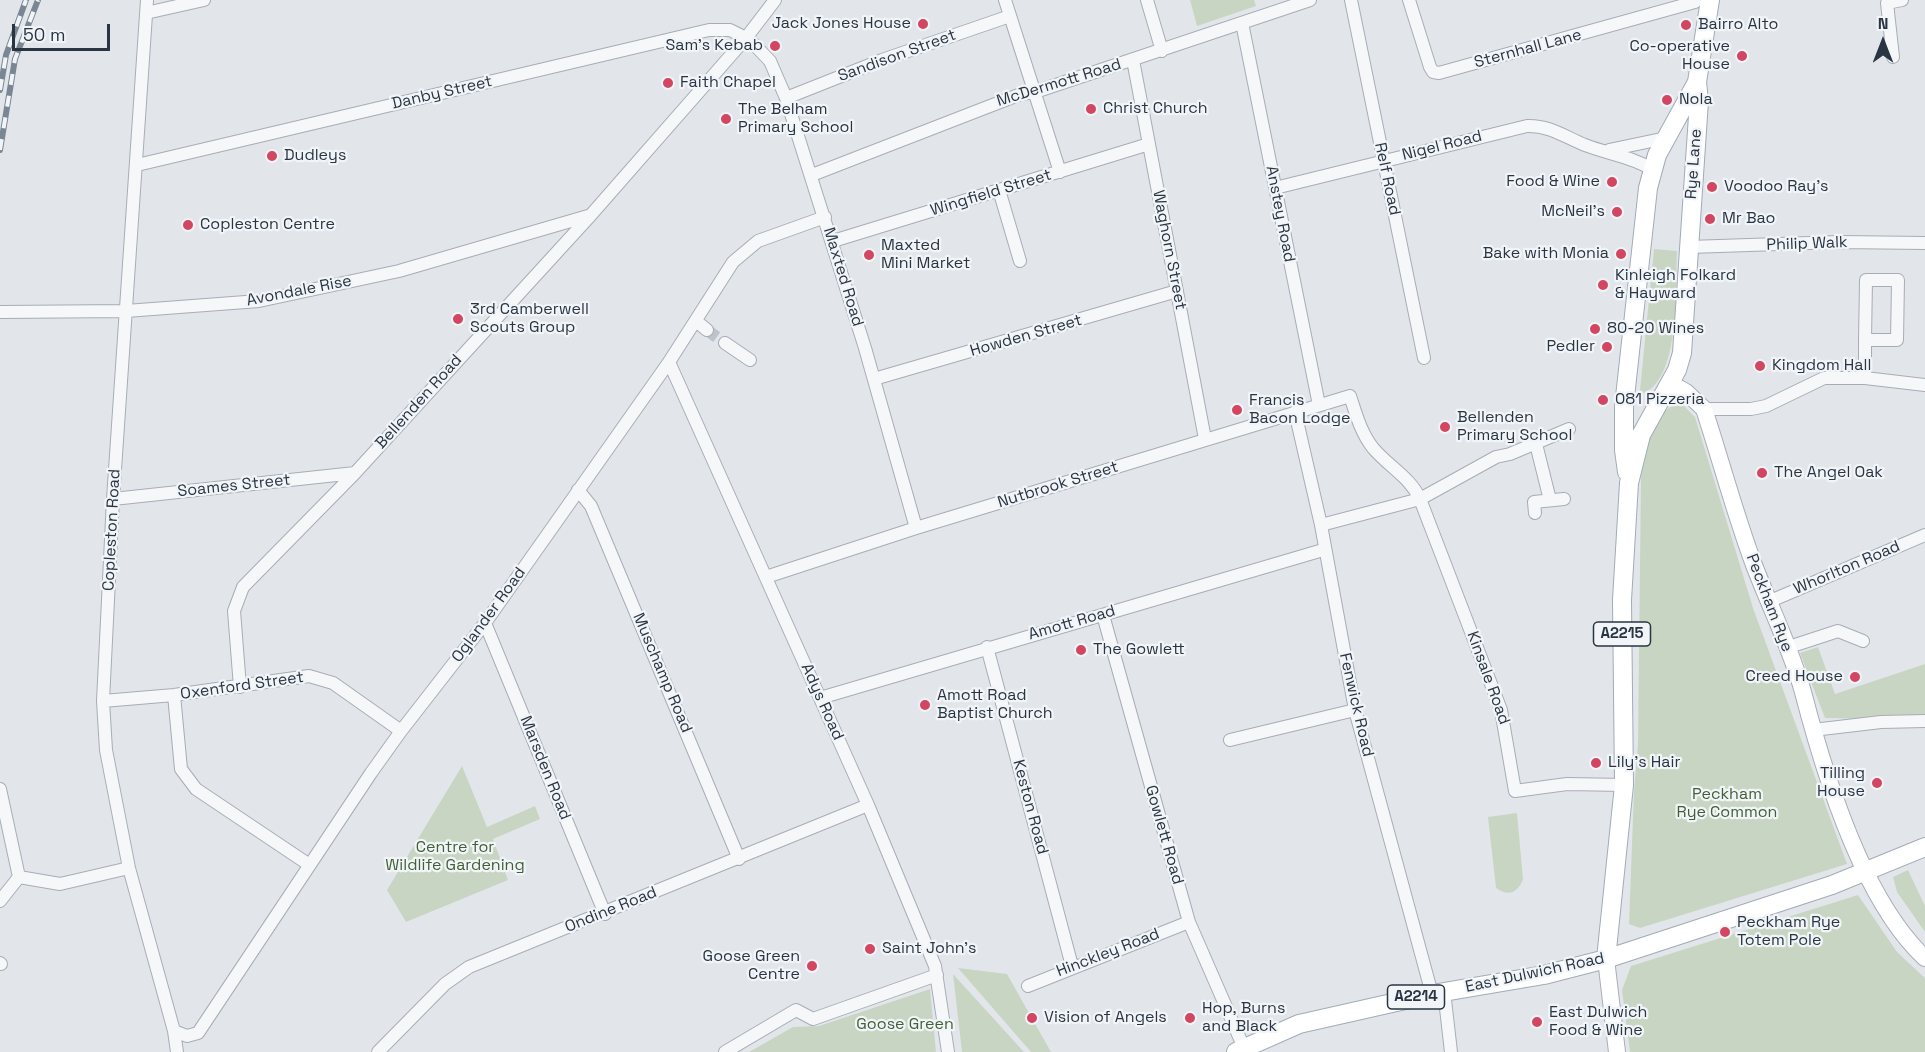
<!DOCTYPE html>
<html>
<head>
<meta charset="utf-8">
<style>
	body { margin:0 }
	#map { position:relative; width:1925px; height:1052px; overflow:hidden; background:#e2e6eb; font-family:"Space Grotesk",sans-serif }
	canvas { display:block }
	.north { position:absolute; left:1853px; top:12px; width:60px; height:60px; -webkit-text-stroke:4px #f2f5f8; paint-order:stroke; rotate:0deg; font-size:16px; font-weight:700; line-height:24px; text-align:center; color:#2a3544 }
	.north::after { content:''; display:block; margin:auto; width:21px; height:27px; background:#2a3544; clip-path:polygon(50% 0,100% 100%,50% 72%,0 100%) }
	.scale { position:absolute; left:12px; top:24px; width:98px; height:27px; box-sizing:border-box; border:3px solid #2a3544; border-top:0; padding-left:8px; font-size:18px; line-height:21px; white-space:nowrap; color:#2a3544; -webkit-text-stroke:4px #f2f5f8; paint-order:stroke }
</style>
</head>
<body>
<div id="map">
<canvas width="1925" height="1052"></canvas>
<div class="north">N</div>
<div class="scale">50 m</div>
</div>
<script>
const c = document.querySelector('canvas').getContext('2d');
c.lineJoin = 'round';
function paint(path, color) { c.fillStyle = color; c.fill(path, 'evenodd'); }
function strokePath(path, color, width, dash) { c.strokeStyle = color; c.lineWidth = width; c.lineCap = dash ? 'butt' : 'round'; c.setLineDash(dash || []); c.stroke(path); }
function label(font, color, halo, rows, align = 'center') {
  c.font = font + ' "Space Grotesk",sans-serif'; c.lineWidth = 4.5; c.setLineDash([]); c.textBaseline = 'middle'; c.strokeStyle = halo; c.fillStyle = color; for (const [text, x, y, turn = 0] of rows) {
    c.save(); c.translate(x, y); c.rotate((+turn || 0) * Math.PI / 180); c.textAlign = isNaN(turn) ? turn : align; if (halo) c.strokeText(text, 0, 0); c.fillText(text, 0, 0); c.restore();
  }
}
const green = new Path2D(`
	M 1190,0 L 1254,0 L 1256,6 L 1197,26 Z
	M 1654,249 L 1677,251 C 1675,286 1681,377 1644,393 L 1640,390 Z
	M 1674,405 L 1684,406 L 1695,417 L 1753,608 L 1847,864 L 1640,928 L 1629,924 L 1634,791 L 1638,744 L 1641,477 C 1645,451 1649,417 1674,405 Z
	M 1818,647 L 1835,694 L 1925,664 L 1925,720 L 1825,718 L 1800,653 Z
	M 462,766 L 487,827 L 535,806 L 540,819 L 493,839 L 508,880 L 406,922 L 387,890 Z
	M 1517,813 L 1523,879 C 1518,893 1508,897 1496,888 L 1488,817 Z
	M 1908,870 L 1925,906 L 1925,932 L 1897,892 L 1893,877 Z
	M 1858,895 L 1897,952 L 1925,978 L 1925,1052 L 1630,1052 L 1622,990 L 1631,966 Z
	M 958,968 L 1007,974 L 1051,1052 L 1031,1052 Z
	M 953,974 L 1024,1052 L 962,1052 Z
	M 930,989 L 936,1052 L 749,1052 L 793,1027 L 819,1026 Z`);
const streetTunnel = new Path2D(`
	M 707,330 L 725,343`);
const street = new Path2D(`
	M 147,0 L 113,499 L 103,701 L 106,750 L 129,868 L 174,1031 L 177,1052
	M 1005,0 L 1060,172
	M 1147,0 L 1162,51
	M 1351,0 L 1424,358
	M 1409,0 L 1430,67 L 1433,72 L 1439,73 L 1695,2
	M 146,13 L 204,0
	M 1242,23 L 1319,405
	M 747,37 L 770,61 L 786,98 L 865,348 L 916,528
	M 1893,57 L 1887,3 L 1902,0
	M 1133,60 L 1205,439
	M 786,98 L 882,60 L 1010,16
	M 1609,150 L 1666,138
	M 137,165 L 709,30 L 730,30 L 746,38
	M 812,175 L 1021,94 L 1035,92 L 1310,0
	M 1275,188 L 1527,126 C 1549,125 1565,137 1585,145 C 1608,154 1630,156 1652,169
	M 999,190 L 1020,261
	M 833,241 L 1149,144
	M 1689,247 L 1839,242 L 1925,243
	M 0,312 L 126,311 L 259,301 L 399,271 L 588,216
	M 696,321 L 707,330
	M 725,343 L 750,360
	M 669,362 L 868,805 L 935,966 L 948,1052
	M 1865,378 L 1865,340 L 1897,340 L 1898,280 L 1866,280 L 1865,340
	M 874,379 L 1177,291
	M 1704,409 L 1751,409 L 1766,406 L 1824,378 L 1865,378 L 1925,385
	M 1295,412 L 1321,525 L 1355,710 L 1432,994
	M 1536,444 L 1550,500
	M 578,490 L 591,506 L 739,859
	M 113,499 L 355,473
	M 1535,513 L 1534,502 L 1564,499
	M 1321,525 L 1420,499 L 1496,457 L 1510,454 L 1569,429
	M 766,577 L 916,528 L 1350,396 C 1356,414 1361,433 1373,448 C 1389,467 1410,477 1420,499 L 1501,710 L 1515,791 L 1567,784 L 1624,785
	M 1768,602 L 1925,535
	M 1103,615 L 1189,922 L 1244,1048
	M 485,623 L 605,914
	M 987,647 L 1072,966
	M 1786,648 L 1838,631 L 1863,641
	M 240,687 L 234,611 L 243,587 L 355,473 L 590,216 L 746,38 L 775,0
	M 174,695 L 181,769 L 196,789 L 308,864
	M 820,698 L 1323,550
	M 103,701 L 174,695 L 309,676 L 333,683 L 401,731
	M 1813,730 L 1881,722 L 1925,721
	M 1230,740 L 1355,710
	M 0,789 L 19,877 L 0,901
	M 19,877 L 60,884 L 129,868
	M 0,963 L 1,964
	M 1028,986 L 1189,922
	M 1444,991 L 1451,1052
	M 174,1031 L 187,1036 L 198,1033 L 371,773 L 401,731 L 485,623 L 669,362 L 733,262 L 758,241 L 825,217
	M 378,1052 L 445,984 L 469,967 L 868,805
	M 725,1052 L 796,1010 L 813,1019 L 937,975`);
const secondary = new Path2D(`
	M 1670,383 L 1686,392 L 1704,409 C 1721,461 1735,514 1754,565 C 1770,607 1791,649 1803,692 C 1824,773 1863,901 1925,958
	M 1606,959 L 1617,1052`);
const primary = new Path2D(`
	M 1627,472 L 1624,450 L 1624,406 L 1648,188 L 1657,155 L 1697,82
	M 1606,959 L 1624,785 L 1622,600 L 1629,483 L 1641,435 L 1677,370 L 1682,353 L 1699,101 L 1697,82 L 1710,0
	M 1236,1052 L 1299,1024 L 1432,994 L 1544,975 L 1606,959 L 1832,885 L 1925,847`);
const rail = new Path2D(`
	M 0,90 L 6,55 L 26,0
	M 0,150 L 15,59 L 38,0`);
const markers = [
	[923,24,6,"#d24662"],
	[1686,25,6,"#d24662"],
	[775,46,6,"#d24662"],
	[1742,56,6,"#d24662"],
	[668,83,6,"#d24662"],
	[1667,100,6,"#d24662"],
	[1091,109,6,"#d24662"],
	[726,119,6,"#d24662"],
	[272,156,6,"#d24662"],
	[1612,182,6,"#d24662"],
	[1712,187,6,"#d24662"],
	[1617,212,6,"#d24662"],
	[1710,219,6,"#d24662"],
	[188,225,6,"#d24662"],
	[1621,254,6,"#d24662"],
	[869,255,6,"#d24662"],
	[1603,285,6,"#d24662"],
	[458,319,6,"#d24662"],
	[1595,329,6,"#d24662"],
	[1607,347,6,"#d24662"],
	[1760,366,6,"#d24662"],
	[1603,400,6,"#d24662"],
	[1237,410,6,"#d24662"],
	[1445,427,6,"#d24662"],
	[1762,473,6,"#d24662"],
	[1081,650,6,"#d24662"],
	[1855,677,6,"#d24662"],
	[925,705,6,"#d24662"],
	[1596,763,6,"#d24662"],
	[1877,783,6,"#d24662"],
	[1725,932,6,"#d24662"],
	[870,949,6,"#d24662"],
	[812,966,6,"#d24662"],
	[1032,1018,6,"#d24662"],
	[1190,1018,6,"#d24662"],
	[1537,1022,6,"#d24662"]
];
const shields = [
	[1622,634,57],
	[1416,997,57]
];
const shieldNames = [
	["A2215",1622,634],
	["A2214",1416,997]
];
const poiNames = [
	["Jack Jones House",911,24,"right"],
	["Bairro Alto",1698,25],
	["Sam's Kebab",763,46,"right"],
	["Co-operative",1730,47,"right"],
	["House",1730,65,"right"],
	["Faith Chapel",680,83],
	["Nola",1679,100],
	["Christ Church",1103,109],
	["The Belham",738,110],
	["Primary School",738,128],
	["Dudleys",284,156],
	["Food & Wine",1600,182,"right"],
	["Voodoo Ray's",1724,187],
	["McNeil's",1605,212,"right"],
	["Mr Bao",1722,219],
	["Copleston Centre",200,225],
	["Maxted",881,246],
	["Mini Market",881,264],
	["Bake with Monia",1609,254,"right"],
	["Kinleigh Folkard",1615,276],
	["& Hayward",1615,294],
	["3rd Camberwell",470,310],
	["Scouts Group",470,328],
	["80-20 Wines",1607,329],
	["Pedler",1595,347,"right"],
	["Kingdom Hall",1772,366],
	["081 Pizzeria",1615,400],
	["Francis",1249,401],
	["Bacon Lodge",1249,419],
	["Bellenden",1457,418],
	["Primary School",1457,436],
	["The Angel Oak",1774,473],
	["The Gowlett",1093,650],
	["Creed House",1843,677,"right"],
	["Amott Road",937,696],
	["Baptist Church",937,714],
	["Lily's Hair",1608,763],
	["Tilling",1865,774,"right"],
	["House",1865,792,"right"],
	["Peckham Rye",1737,923],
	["Totem Pole",1737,941],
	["Saint John's",882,949],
	["Goose Green",800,957,"right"],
	["Centre",800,975,"right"],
	["Hop, Burns",1202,1009],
	["and Black",1202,1027],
	["East Dulwich",1549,1013],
	["Food & Wine",1549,1031],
	["Vision of Angels",1044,1018]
];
const streetNames = [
	["Sternhall Lane",1528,49,-15],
	["Sandison Street",897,56,-20],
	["McDermott Road",1059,83,-17],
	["Danby Street",442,93,-13],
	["Nigel Road",1442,146,-14],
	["Rye Lane",1694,164,-86],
	["Relf Road",1387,179,78],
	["Wingfield Street",991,193,-17],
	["Anstey Road",1280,214,79],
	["Philip Walk",1807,244,-2],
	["Waghorn Street",1169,250,79],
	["Maxted Road",843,277,73],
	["Avondale Rise",299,291,-11],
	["Howden Street",1026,336,-16],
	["Bellenden Road",419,402,-48],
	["Nutbrook Street",1058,485,-17],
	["Soames Street",234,486,-6],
	["Copleston Road",112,530,-87],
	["Whorlton Road",1847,568,-23],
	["Peckham Rye",1769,603,69],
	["Oglander Road",489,615,-54],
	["Amott Road",1072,623,-16],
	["Muschamp Road",662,673,67],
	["Kinsale Road",1488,678,70],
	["Oxenford Street",242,686,-8],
	["Adys Road",822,702,66],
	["Fenwick Road",1356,705,77],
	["Marsden Road",545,768,68],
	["Keston Road",1030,807,75],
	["Gowlett Road",1164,835,74],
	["Ondine Road",611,910,-22],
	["Hinckley Road",1108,953,-21],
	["East Dulwich Road",1535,973,-12]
];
const parkNames = [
	["Peckham",1727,795],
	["Rye Common",1727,813],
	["Centre for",455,848],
	["Wildlife Gardening",455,866],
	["Goose Green",905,1025]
];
paint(green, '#c9d5c3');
strokePath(streetTunnel, '#bdc3ca', 12, [12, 6]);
strokePath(street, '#a7adb6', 14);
strokePath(secondary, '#a7adb6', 18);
strokePath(primary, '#a1abb7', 20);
strokePath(street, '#f5f7f9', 12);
strokePath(secondary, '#fff', 16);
strokePath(primary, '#fff', 18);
strokePath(rail, '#7b8695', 6);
strokePath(rail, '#f2f5f8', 4, [11]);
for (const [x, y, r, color] of markers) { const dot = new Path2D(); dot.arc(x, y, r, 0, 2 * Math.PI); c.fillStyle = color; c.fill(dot); strokePath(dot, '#f2f5f8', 2); }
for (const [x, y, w] of shields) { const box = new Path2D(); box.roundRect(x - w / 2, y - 12, w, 24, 4.5); c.fillStyle = '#f2f5f8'; c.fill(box); strokePath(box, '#2a3544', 1.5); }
label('bold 15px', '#2a3544', null, shieldNames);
label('16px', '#2a3544', '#f2f5f8', poiNames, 'left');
label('16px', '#2a3544', '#f2f5f8', streetNames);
label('16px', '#416037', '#f2f5f8', parkNames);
</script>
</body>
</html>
